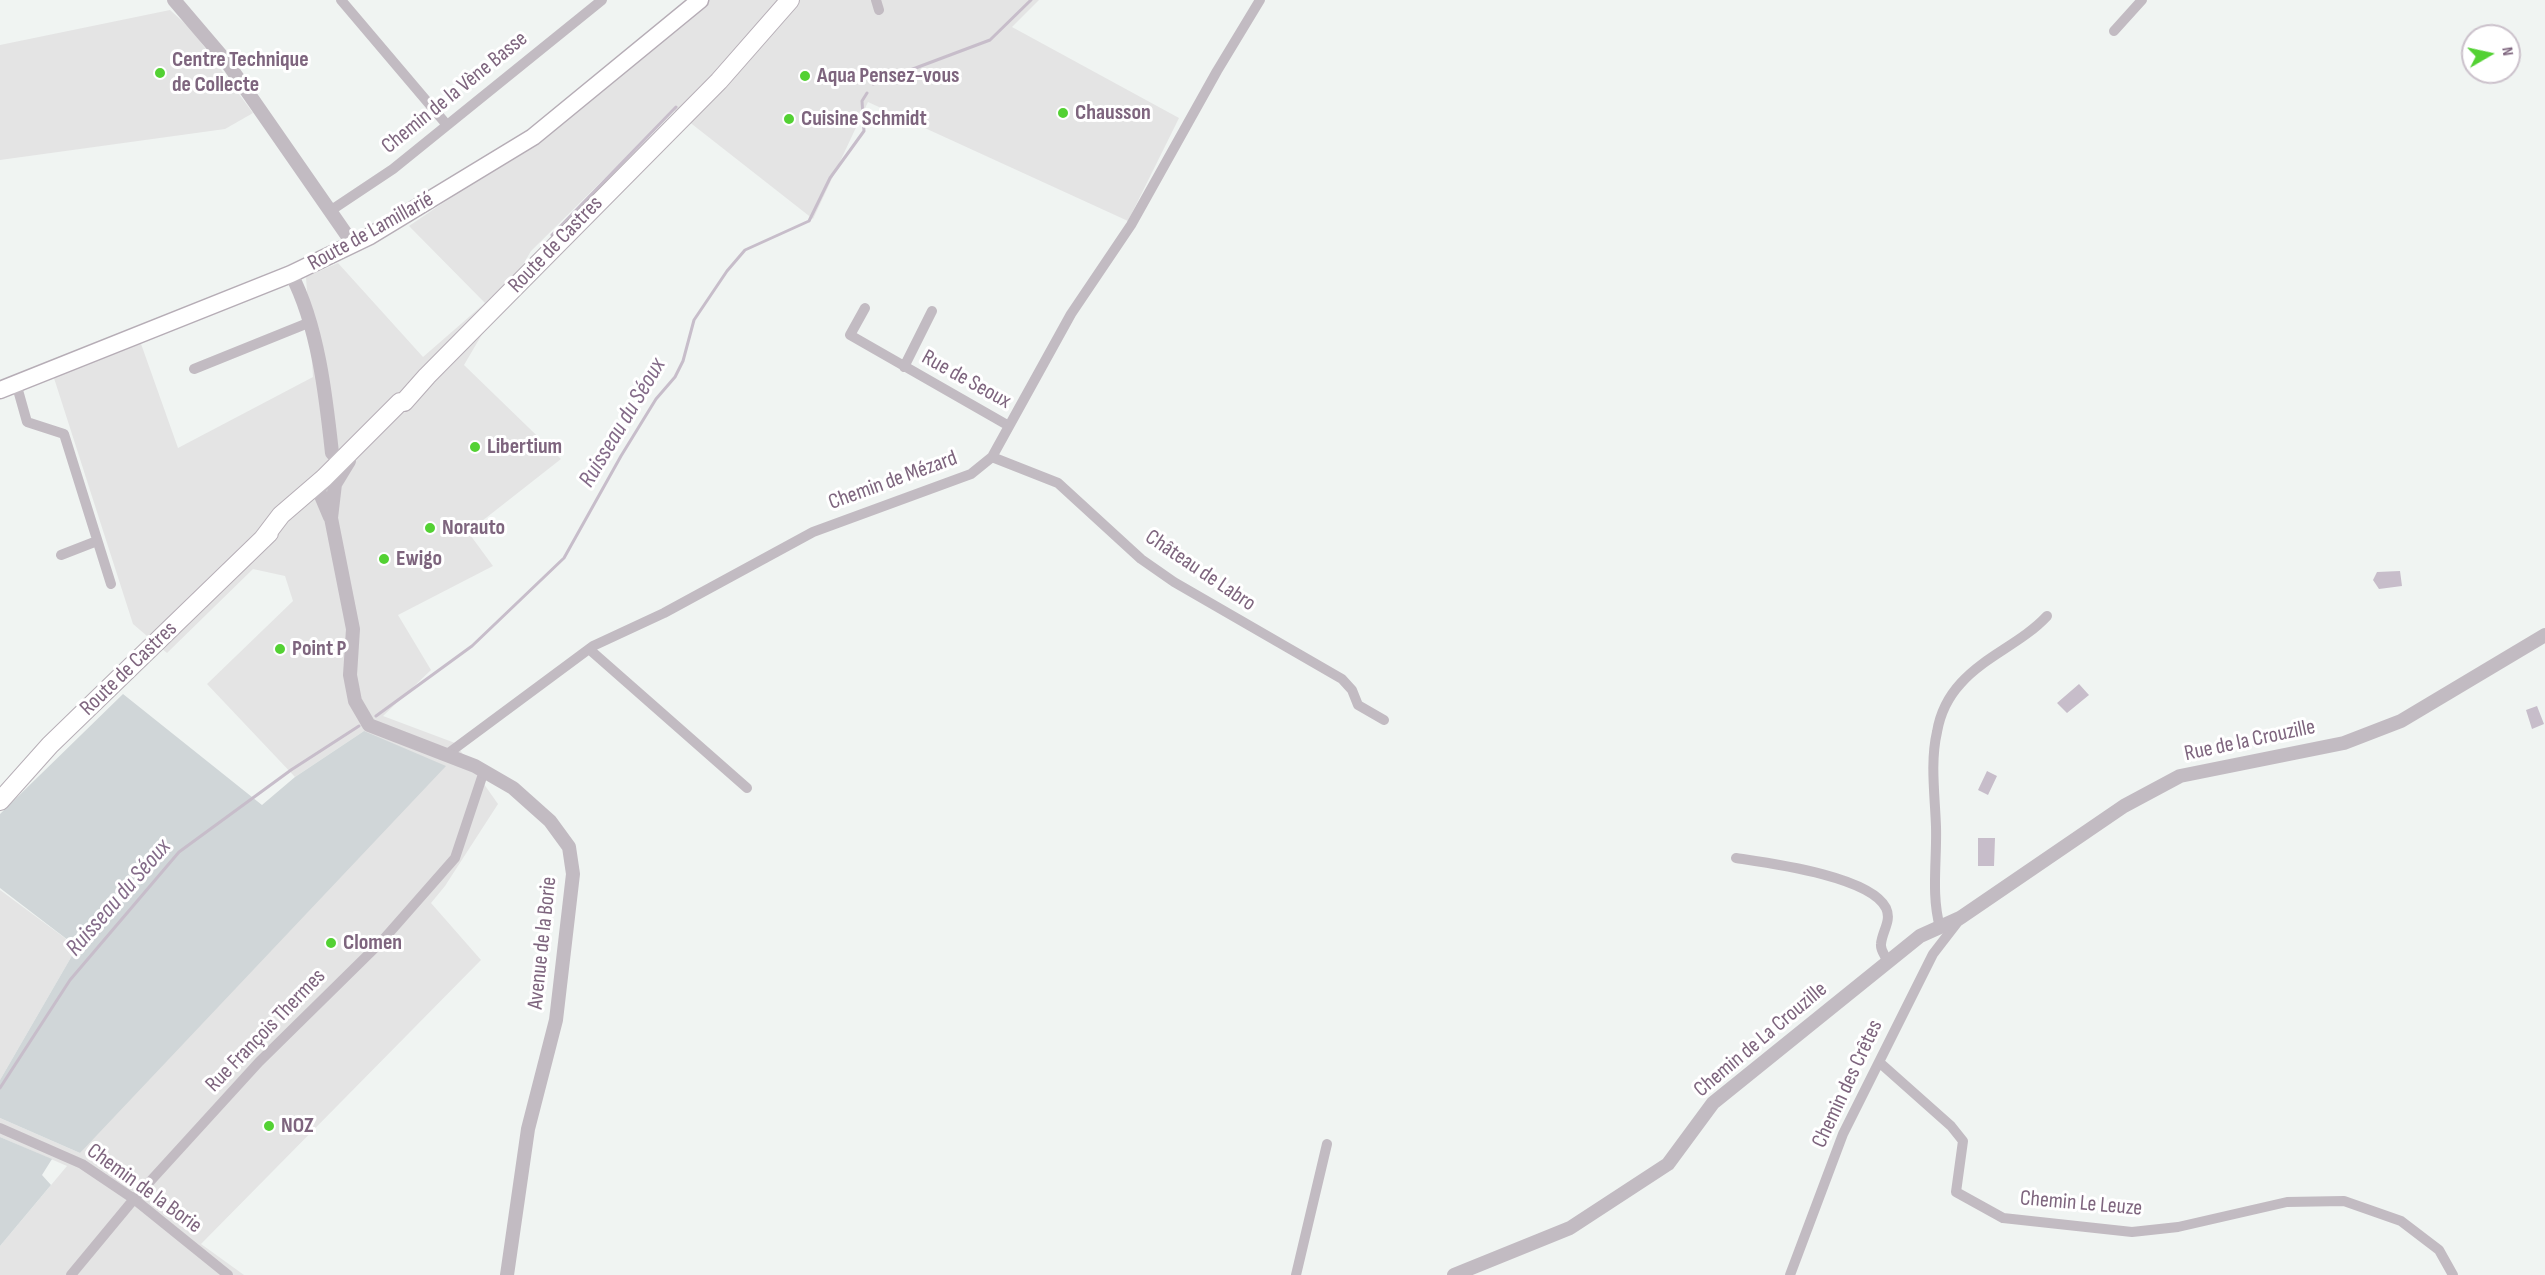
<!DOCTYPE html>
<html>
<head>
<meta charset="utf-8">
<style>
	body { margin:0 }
	#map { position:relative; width:2545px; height:1275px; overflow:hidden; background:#f0f4f2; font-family:"Sofia Sans Condensed",sans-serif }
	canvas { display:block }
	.north { position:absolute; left:2461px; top:24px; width:60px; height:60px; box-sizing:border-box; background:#fff; border:2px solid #cbc1cb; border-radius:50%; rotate:81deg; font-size:16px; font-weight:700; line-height:24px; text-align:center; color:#7e657e }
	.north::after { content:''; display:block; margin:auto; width:21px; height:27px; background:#53d133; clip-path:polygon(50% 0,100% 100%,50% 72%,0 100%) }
</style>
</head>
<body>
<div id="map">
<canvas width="2545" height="1275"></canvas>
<div class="north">N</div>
</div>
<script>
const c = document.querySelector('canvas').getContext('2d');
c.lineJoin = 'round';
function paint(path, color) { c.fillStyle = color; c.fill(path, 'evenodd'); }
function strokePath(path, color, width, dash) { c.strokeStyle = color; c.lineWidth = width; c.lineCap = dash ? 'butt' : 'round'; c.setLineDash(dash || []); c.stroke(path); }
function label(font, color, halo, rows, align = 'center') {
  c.font = font + ' "Sofia Sans Condensed",sans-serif'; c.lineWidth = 6; c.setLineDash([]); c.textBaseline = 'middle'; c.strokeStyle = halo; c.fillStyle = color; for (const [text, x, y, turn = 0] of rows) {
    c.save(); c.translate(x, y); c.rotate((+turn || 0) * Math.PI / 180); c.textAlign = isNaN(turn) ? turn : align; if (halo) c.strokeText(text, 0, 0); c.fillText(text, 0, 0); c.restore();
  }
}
const built = new Path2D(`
	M 708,0 L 1039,0 L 1012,27 L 1179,118 L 1128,221 L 868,102 L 813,219 L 674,110 L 531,251 L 464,365 L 561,459 L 468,532 L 493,566 L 398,615 L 431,670 L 383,716 L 455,743 L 498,804 L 445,886 L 431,903 L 481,960 L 201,1244 L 244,1275 L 0,1275 L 0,1246 L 67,1166 L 0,1137 L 0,1118 L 80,1153 L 364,731 L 295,777 L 207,684 L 293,601 L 285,576 L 253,569 L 167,653 L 133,624 L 53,375 L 140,341 L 178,448 L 313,377 L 306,277 L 338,263 L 423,357 L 485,303 L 409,226 L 543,135 Z
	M 170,10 L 191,29 L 253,113 L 225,129 L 0,160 L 0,45 Z
	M 0,890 L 77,947 L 0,1080 Z`);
const green = new Path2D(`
	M 123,694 L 262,805 L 295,777 L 364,731 L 446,766 L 80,1153 L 0,1118 L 0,1080 L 77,947 L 0,888 L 0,814 Z
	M 0,1137 L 52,1159 L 42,1175 L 51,1185 L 0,1246 Z`);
const water = new Path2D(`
	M 2400,571 L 2402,586 L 2379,589 L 2373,580 L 2377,572 Z
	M 2079,684 L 2089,695 L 2067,713 L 2057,703 Z
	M 2537,706 L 2544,724 L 2532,729 L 2526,710 Z
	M 1987,771 L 1997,776 L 1988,795 L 1978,790 Z
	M 1978,838 L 1995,838 L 1994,866 L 1978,866 Z`);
const stream = new Path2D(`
	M 873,84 L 990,40 L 1031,0
	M 552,235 L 676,107
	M 376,716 L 472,646 L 564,558 L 621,456 L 656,399 L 675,377 L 683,361 L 694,320 L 727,271 L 745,250 L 809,221 L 830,178 L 864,131 L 862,101 L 867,93
	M 0,1088 L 70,980 L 179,852 L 291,770 L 359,726`);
const minor = new Path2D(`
	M 341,0 L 447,125
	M 876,0 L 879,10
	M 2114,31 L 2142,0
	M 330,211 L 393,169 L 602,0
	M 865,308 L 850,335 L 1009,426
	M 904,367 L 932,311
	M 194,369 L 308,323
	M 16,383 L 27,422 L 64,434 L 111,584
	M 992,457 L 1058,483 L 1141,559 L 1174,582 L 1342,679 L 1352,690 L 1358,705 L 1384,720
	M 61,555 L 97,541
	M 589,649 L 747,788
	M 446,755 L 593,646 L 664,613 L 813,532 L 971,474 L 992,457 L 1071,314 L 1131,225 L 1217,71 L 1260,0
	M 1736,858 C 1769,863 1870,876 1886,908 C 1892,921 1882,931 1881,944 C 1880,952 1888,957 1887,964
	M 1940,927 C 1931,895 1937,861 1936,827 C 1935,796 1930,762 1937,732 C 1940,714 1949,696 1961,683 C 1985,656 2022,643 2047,616
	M 1879,1062 L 1951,1126 L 1963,1141 L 1956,1192 L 2003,1218 L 2132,1232 L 2178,1227 L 2287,1202 L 2344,1201 L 2401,1221 L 2439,1250 L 2453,1275
	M 0,1128 L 82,1164 L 134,1199 L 228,1275
	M 71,1275 L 134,1199 L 259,1062 L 382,941 L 455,858 L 484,771
	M 1296,1275 L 1327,1144
	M 1790,1275 L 1843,1134 L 1933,954 L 1960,919`);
const tertiary = new Path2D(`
	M 174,0 L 226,61 L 353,244
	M 291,274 C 318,325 326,397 332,453
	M 349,461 L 335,484 L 331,518 L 353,629 L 350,675 L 355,701 L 369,725 L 475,766 L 513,788 L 550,821 L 569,847 L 573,874 L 556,1020 L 528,1129 L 507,1275
	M 324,478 L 319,491 L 330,517
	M 1454,1275 L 1570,1228 L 1668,1164 L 1713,1103 L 1920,936 L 1960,918 L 2124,806 L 2180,776 L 2344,743 L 2401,721 L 2545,635`);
const secondary = new Path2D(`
	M 0,390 L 291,274 L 370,236 L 533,137 L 700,0`);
const primary = new Path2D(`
	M 262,540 L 281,515 L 324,478 L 400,402 L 404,402 L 427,376 L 719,81 L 790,0
	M 0,801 L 50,745 L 269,533`);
const markers = [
	[160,73,6,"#53d133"],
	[805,76,6,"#53d133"],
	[1063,113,6,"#53d133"],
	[789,119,6,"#53d133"],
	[475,447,6,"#53d133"],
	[430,528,6,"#53d133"],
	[384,559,6,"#53d133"],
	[280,649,6,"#53d133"],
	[331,943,6,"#53d133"],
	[269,1126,6,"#53d133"]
];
const poiNames = [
	["Centre Technique",172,60],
	["de Collecte",172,85],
	["Aqua Pensez-vous",817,76],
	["Chausson",1075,113],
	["Cuisine Schmidt",801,119],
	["Libertium",487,447],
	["Norauto",442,528],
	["Ewigo",396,559],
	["Point P",292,649],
	["Clomen",343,943],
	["NOZ",281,1126]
];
const streetNames = [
	["Chemin de la Vène Basse",455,93,-39],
	["Route de Lamillarié",371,232,-29],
	["Route de Castres",556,245,-46],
	["Rue de Seoux",966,380,29],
	["Chemin de Mézard",893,481,-20],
	["Château de Labro",1200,571,34],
	["Route de Castres",129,669,-44],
	["Rue de la Crouzille",2250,741,-12],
	["Avenue de la Borie",543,943,-84],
	["Rue François Thermes",266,1031,-46],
	["Chemin de La Crouzille",1761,1040,-40],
	["Chemin des Crêtes",1848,1084,-65],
	["Chemin de la Borie",144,1189,36],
	["Chemin Le Leuze",2081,1204,5]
];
const waterNames = [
	["Ruisseau du Séoux",623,423,-59],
	["Ruisseau du Séoux",119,898,-49]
];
paint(built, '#e4e4e4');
paint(green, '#d0d6d8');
paint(water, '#c7bdca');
strokePath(stream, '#c7bdca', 3);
strokePath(secondary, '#b6adb6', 19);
strokePath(primary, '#b6aeb6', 20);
strokePath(minor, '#c2bbc2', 10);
strokePath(tertiary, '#c2bbc2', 14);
strokePath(secondary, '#fff', 16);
strokePath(primary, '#fff', 18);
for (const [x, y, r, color] of markers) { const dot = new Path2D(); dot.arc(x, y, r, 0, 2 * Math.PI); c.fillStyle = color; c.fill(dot); strokePath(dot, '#fff', 2); }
label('bold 22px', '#7e657e', '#fff', poiNames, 'left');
label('22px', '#7e657e', '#fff', streetNames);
label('italic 24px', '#846b89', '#fff', waterNames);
</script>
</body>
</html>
